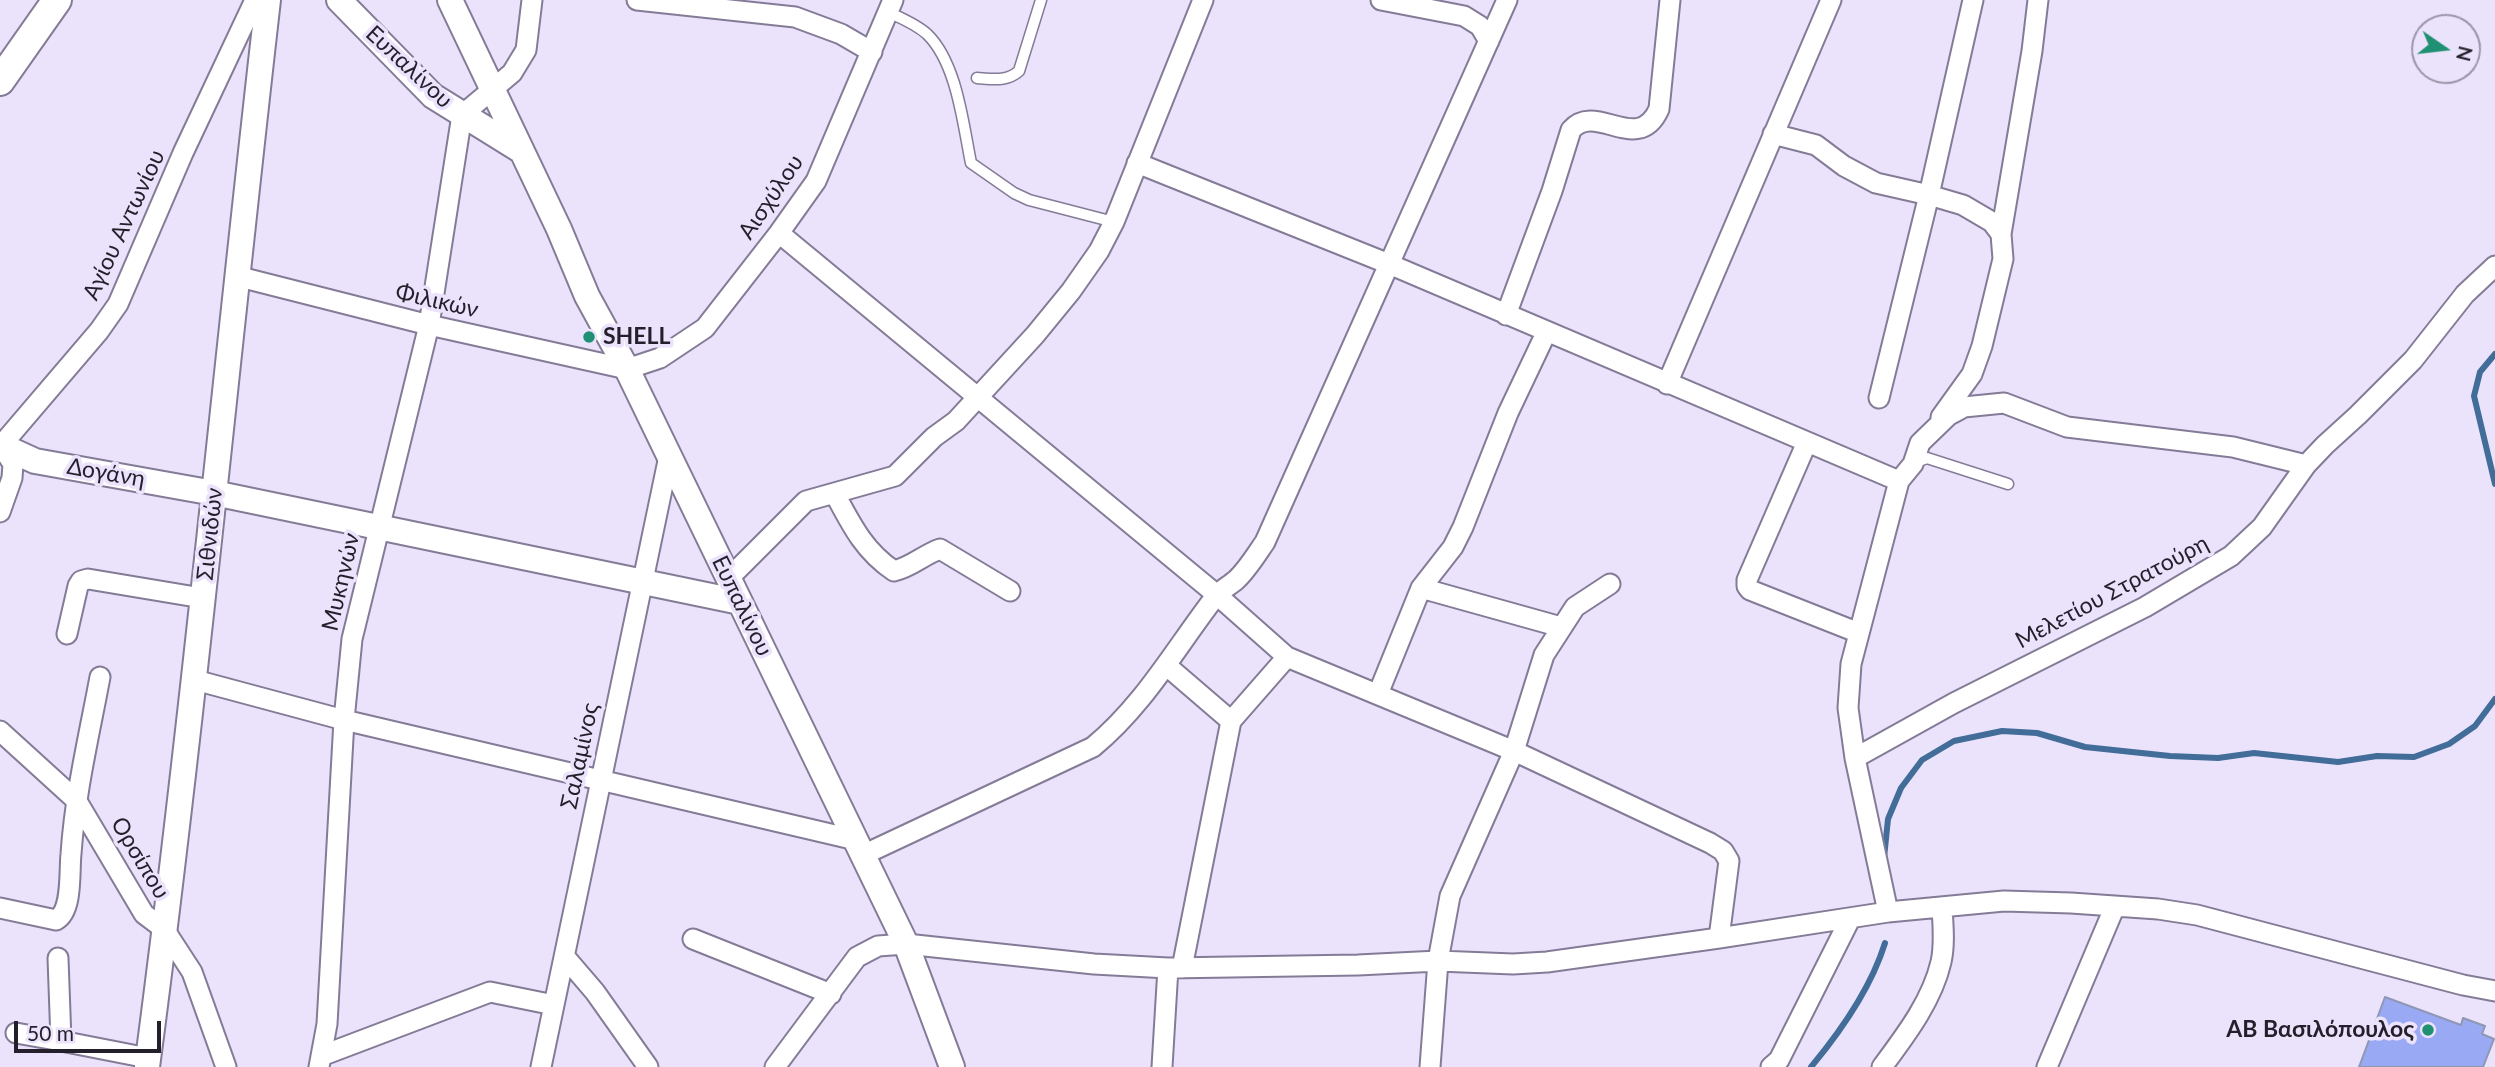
<!DOCTYPE html>
<html>
<head>
<meta charset="utf-8">
<style>
	body { margin:0 }
	#map { position:relative; width:2495px; height:1067px; overflow:hidden; background:#ebe3fc; font-family:Lato,sans-serif }
	canvas { display:block }
	.north { position:absolute; left:2411px; top:14px; width:70px; height:70px; box-sizing:border-box; background:#ebe3fc; border:2px solid #9b95a8; border-radius:50%; rotate:104deg; font-size:19px; font-weight:700; line-height:28px; text-align:center; color:#231f2b }
	.north::after { content:''; display:block; margin:auto; width:24px; height:32px; background:#1f9072; clip-path:polygon(50% 0,100% 100%,50% 72%,0 100%) }
	.scale { position:absolute; left:14px; top:1021px; width:147px; height:32px; box-sizing:border-box; border:4px solid #231f2b; border-top:0; padding-left:9px; font-size:21px; line-height:24px; white-space:nowrap; color:#231f2b; -webkit-text-stroke:5px #ebe3fc; paint-order:stroke }
</style>
</head>
<body>
<div id="map">
<canvas width="2495" height="1067"></canvas>
<div class="north">N</div>
<div class="scale">50 m</div>
</div>
<script>
const c = document.querySelector('canvas').getContext('2d');
c.lineJoin = 'round';
function strokePath(path, color, width, dash) { c.strokeStyle = color; c.lineWidth = width; c.lineCap = dash ? 'butt' : 'round'; c.setLineDash(dash || []); c.stroke(path); }
function paint(path, color) { c.fillStyle = color; c.fill(path, 'evenodd'); }
function label(font, color, halo, rows, align = 'center') {
  c.font = font + ' Lato,sans-serif'; c.lineWidth = 7; c.setLineDash([]); c.textBaseline = 'middle'; c.strokeStyle = halo; c.fillStyle = color; for (const [text, x, y, turn = 0] of rows) {
    c.save(); c.translate(x, y); c.rotate((+turn || 0) * Math.PI / 180); c.textAlign = isNaN(turn) ? turn : align; if (halo) c.strokeText(text, 0, 0); c.fillText(text, 0, 0); c.restore();
  }
}
const stream = new Path2D(`
	M 2495,354 L 2480,372 L 2474,396 L 2495,484
	M 1884,858 L 1888,819 L 1901,788 L 1922,760 L 1954,741 L 2002,731 L 2037,733 L 2085,747 L 2170,756 L 2218,758 L 2254,753 L 2338,762 L 2377,756 L 2414,757 L 2449,744 L 2475,726 L 2495,699
	M 1811,1067 C 1841,1031 1871,988 1885,943`);
const building = new Path2D(`
	M 2385,997 L 2461,1025 L 2463,1018 L 2485,1026 L 2482,1034 L 2494,1039 L 2483,1067 L 2359,1067 Z`);
const service = new Path2D(`
	M 888,12 C 901,18 916,24 927,34 C 957,63 963,124 971,163 L 1014,193 L 1029,200 L 1114,222
	M 977,78 C 992,79 1007,82 1019,71 L 1041,0
	M 1916,462 L 1927,458 L 2008,484`);
const minor = new Path2D(`
	M 637,0 L 795,17 L 841,34 L 872,52
	M 1381,0 L 1464,16 L 1480,26 L 1489,41
	M 1773,134 L 1816,145 L 1844,166 L 1876,183 L 1929,195 L 1963,205 L 1992,222 L 2001,234 L 2003,259 L 1982,346 L 1972,374 L 1941,417
	M 1137,163 L 1389,264 L 1899,481 L 1913,464 L 1920,443 L 1949,415 L 1964,407 L 2004,403 L 2067,427 L 2233,447 L 2306,465
	M 779,233 L 1217,595 L 1287,657 L 1514,751 L 1710,843 L 1723,851 L 1729,861 L 1719,938
	M 2001,234 L 2032,51 L 2038,0
	M 236,276 L 429,325 L 627,369 L 660,358 L 705,328 L 779,233 L 816,181 L 893,0
	M 1506,315 L 1552,191 L 1571,130 C 1596,101 1638,156 1659,109 L 1670,0
	M 1667,384 L 1831,0
	M 1879,398 L 1929,195 L 1973,0
	M 1807,442 L 1747,580 L 1747,586 L 1750,590 L 1859,633
	M 0,447 L 99,331 L 118,304 L 183,153 L 255,0
	M 835,494 C 851,524 864,551 894,571 C 912,567 923,555 940,549 L 1010,591
	M 0,512 L 12,478 L 13,464 L 1,445
	M 729,578 L 806,501 L 895,476 L 934,437 L 956,421 L 1035,335 L 1071,291 L 1099,251 L 1114,222 L 1203,0
	M 1421,588 L 1561,627
	M 67,634 L 78,586 L 81,581 L 88,579 L 202,598
	M 1167,666 L 1231,721
	M 195,680 L 344,720 L 856,840
	M 1378,694 L 1421,588 L 1453,547 L 1463,527 L 1508,413 L 1546,333
	M 0,731 L 77,801 L 144,914 L 164,929 L 192,972 L 226,1067
	M 1855,758 L 1954,703 L 2145,607 L 2231,556 L 2262,527 L 2306,465 L 2325,445 L 2358,415 L 2413,360 L 2465,294 L 2495,266
	M 863,855 L 1093,747 C 1144,705 1175,649 1215,597 C 1221,590 1229,586 1236,580 C 1247,570 1256,555 1265,542 L 1507,0
	M 0,908 L 56,920 C 73,911 69,871 71,854 C 75,794 89,736 100,677
	M 1888,912 L 1855,758 L 1848,708 L 1851,664 L 1899,481
	M 693,939 L 831,994
	M 565,957 L 595,992 L 648,1067
	M 58,958 L 61,1041 L 148,1058
	M 1182,968 L 1231,721 L 1287,657
	M 16,1033 L 61,1041
	M 321,1056 L 490,992 L 554,1005
	M 319,1067 L 327,1024 L 344,720 L 352,639 L 429,325 L 462,115 L 512,73 L 526,50 L 532,0
	M 541,1067 L 669,456
	M 775,1067 L 857,957 L 878,946 L 906,944 L 1094,964 L 1168,968 L 1358,965 L 1438,961 L 1513,964 L 1547,962 L 1719,938 L 1888,912 L 2004,901 L 2071,903 L 2158,909 L 2197,915 L 2463,985 L 2495,991
	M 1162,1067 L 1168,968
	M 1430,1067 L 1438,961 L 1450,896 L 1514,751 L 1544,655 L 1575,607 L 1610,584
	M 1771,1067 L 1779,1060 L 1850,919
	M 1882,1067 C 1905,1036 1932,1001 1941,962 C 1945,945 1943,925 1942,907
	M 2047,1067 L 2115,906`);
const tertiary = new Path2D(`
	M 339,0 L 433,96 L 520,150
	M 450,0 L 559,229 L 587,296 L 627,369 L 906,944 L 952,1067
	M 0,445 L 35,461 L 214,493 L 740,602
	M 147,1067 C 194,712 227,356 268,0`);
const secondary = new Path2D(`
	M 0,81 L 57,0`);
const markers = [
	[589,337,7,"#1f9072"],
	[2428,1030,7,"#1f9072"]
];
const streetNames = [
	["Ευπαλίνου",409,67,43],
	["Αισχύλου",771,197,-56],
	["Αγίου Αντωνίου",124,225,-65],
	["Φιλικών",437,301,13],
	["Δογάνη",106,473,10],
	["Σιθνιδών",210,534,-84],
	["Μυκηνών",341,582,-77],
	["Μελετίου Στρατούρη",2112,592,-28],
	["Ευπαλίνου",742,606,64],
	["Σαλαμίνος",580,756,-78],
	["Ορσίπου",140,858,59]
];
const poiNames = [
	["SHELL",603,337],
	["ΑΒ Βασιλόπουλος",2414,1030,"right"]
];
strokePath(stream, '#426d99', 6);
paint(building, '#9aa9f3');
strokePath(building, '#9097b4', 2);
strokePath(service, '#847b97', 13);
strokePath(minor, '#847b97', 23);
strokePath(tertiary, '#847b97', 28);
strokePath(secondary, '#847b97', 32);
strokePath(service, '#fff', 10);
strokePath(minor, '#fff', 19);
strokePath(tertiary, '#fff', 24);
strokePath(secondary, '#fff', 28);
for (const [x, y, r, color] of markers) { const dot = new Path2D(); dot.arc(x, y, r, 0, 2 * Math.PI); c.fillStyle = color; c.fill(dot); strokePath(dot, '#ebe3fc', 2.5); }
label('23px', '#231f2b', '#ebe3fc', streetNames);
label('bold 23px', '#231f2b', '#ebe3fc', poiNames, 'left');
</script>
</body>
</html>
